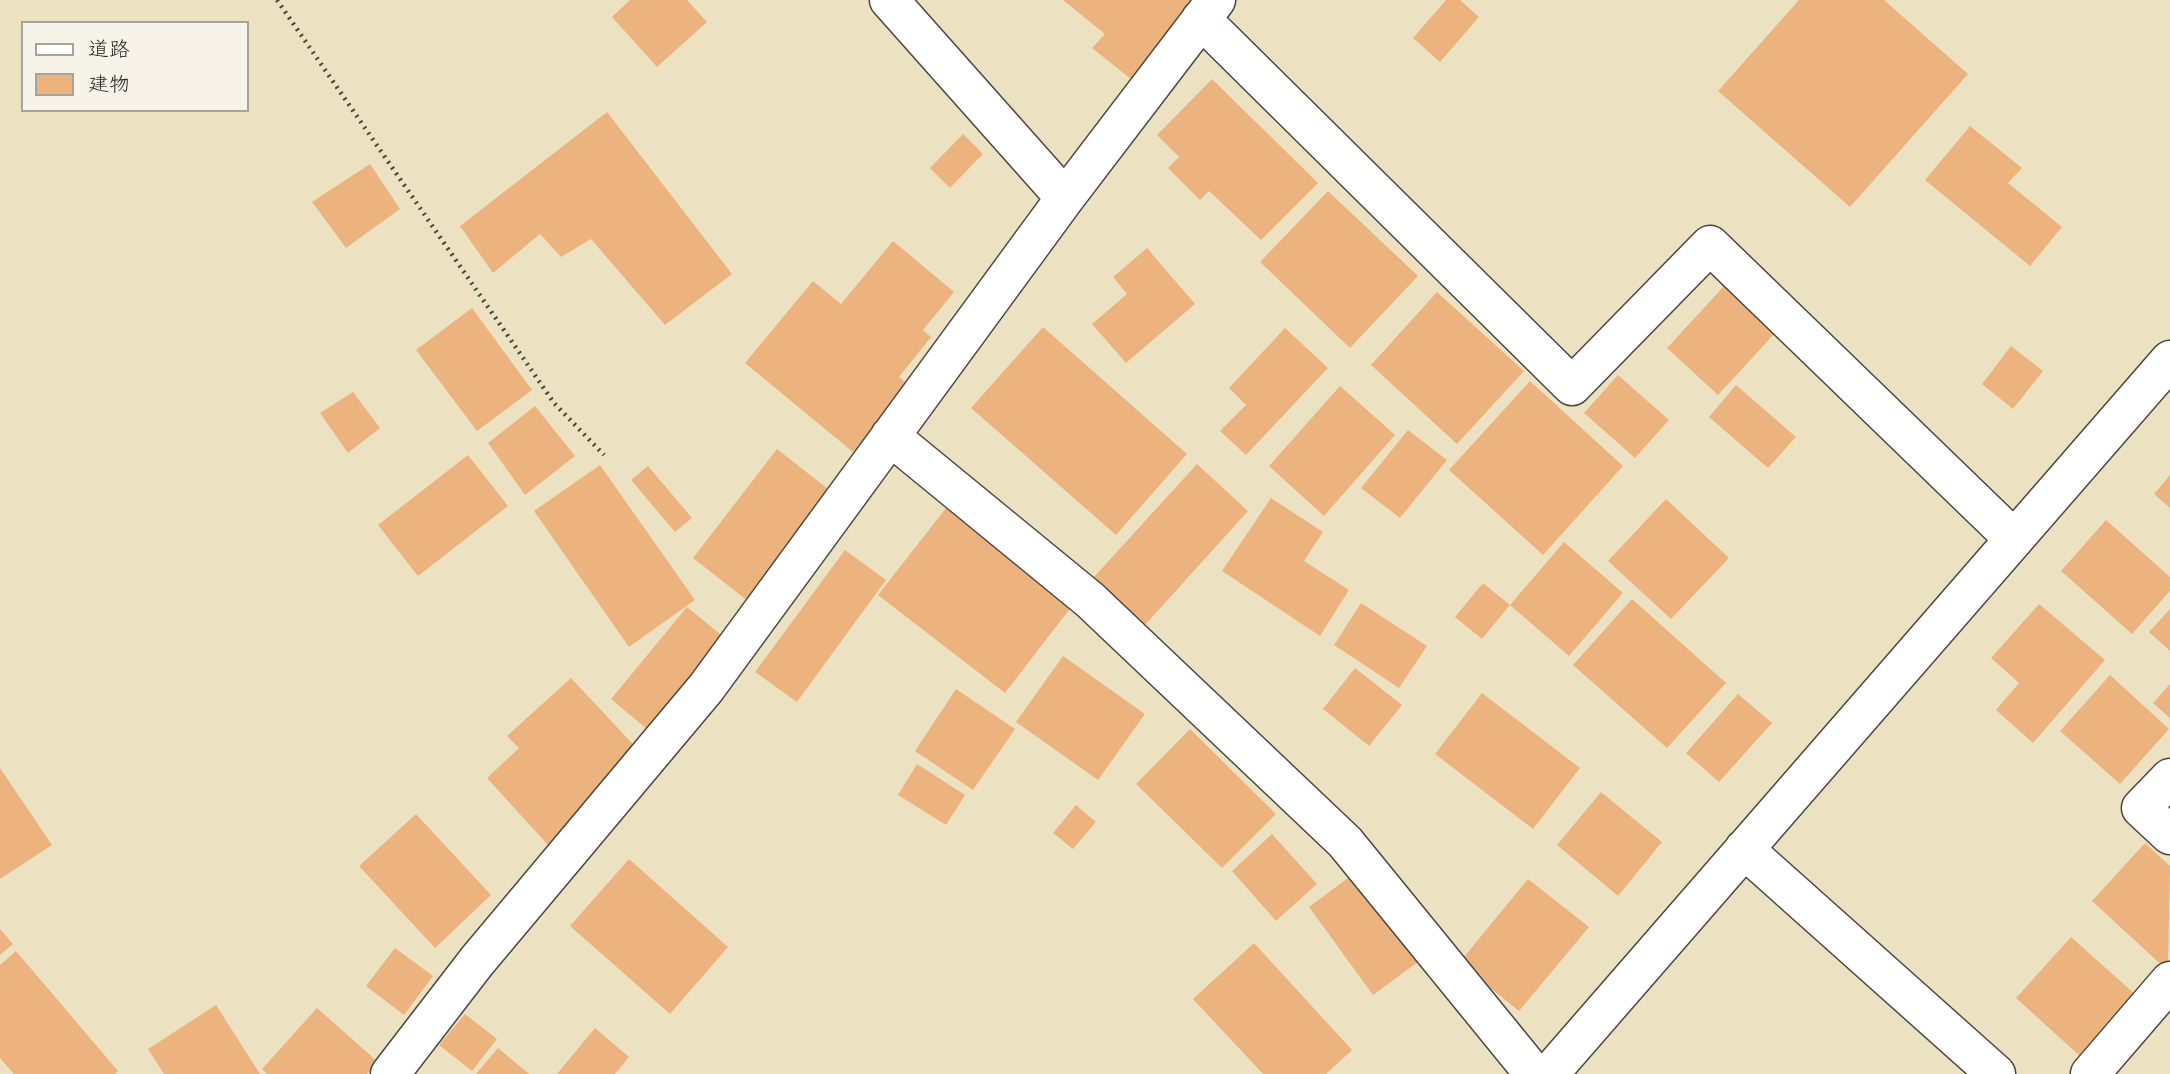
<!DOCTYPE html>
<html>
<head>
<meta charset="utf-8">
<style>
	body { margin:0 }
	#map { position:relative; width:2170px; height:1074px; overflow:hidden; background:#ece2c2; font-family:Kalam,"Klee One",sans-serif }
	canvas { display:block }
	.legend { position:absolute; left:21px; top:21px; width:228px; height:91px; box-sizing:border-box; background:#f7f3e8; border:2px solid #a5a39c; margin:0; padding:9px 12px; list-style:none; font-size:21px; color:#2b2b2b }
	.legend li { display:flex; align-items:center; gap:14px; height:35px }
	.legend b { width:35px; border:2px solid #a5a39c }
</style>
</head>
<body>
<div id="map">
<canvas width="2170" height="1074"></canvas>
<ul class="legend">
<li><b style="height:9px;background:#fff"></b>道路</li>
<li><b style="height:19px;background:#edb37e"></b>建物</li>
</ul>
</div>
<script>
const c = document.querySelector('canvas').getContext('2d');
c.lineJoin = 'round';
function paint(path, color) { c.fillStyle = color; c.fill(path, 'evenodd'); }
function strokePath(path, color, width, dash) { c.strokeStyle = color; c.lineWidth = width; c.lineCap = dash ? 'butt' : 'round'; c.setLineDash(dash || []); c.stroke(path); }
const building = new Path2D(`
	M 630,0 L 687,0 L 707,22 L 657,67 L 612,17 Z
	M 1063,0 L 1198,0 L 1136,83 L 1092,48 L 1105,34 Z
	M 1446,0 L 1460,0 L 1479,17 L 1440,62 L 1413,38 Z
	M 1799,0 L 1884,0 L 1968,74 L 1850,207 L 1718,91 Z
	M 1212,79 L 1318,183 L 1261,240 L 1209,191 L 1200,200 L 1168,168 L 1179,157 L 1157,135 Z
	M 607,112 L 732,274 L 665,325 L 591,239 L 561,257 L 540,234 L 493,273 L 460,226 Z
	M 1970,126 L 2022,168 L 2008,183 L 2062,227 L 2030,266 L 1925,180 Z
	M 963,134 L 983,154 L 950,188 L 930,168 Z
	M 370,164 L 400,209 L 346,248 L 312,202 Z
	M 1328,191 L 1418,276 L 1350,348 L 1260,262 Z
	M 893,241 L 954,292 L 923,330 L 931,337 L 899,377 L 909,385 L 853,452 L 745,363 L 813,281 L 841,304 Z
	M 1147,248 L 1195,304 L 1126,363 L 1092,324 L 1127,294 L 1113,277 Z
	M 1725,285 L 1776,332 L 1718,395 L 1667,348 Z
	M 1437,292 L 1524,371 L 1457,444 L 1371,365 Z
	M 472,308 L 532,390 L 477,431 L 416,350 Z
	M 1043,327 L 1187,454 L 1116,535 L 971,408 Z
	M 1285,328 L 1328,368 L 1246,455 L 1220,431 L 1246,405 L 1229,388 Z
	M 2011,346 L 2043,371 L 2013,409 L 1982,384 Z
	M 1618,375 L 1669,420 L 1635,458 L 1584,413 Z
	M 1530,381 L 1623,466 L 1543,555 L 1449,470 Z
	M 1736,385 L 1796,437 L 1768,468 L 1709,417 Z
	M 1340,386 L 1395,435 L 1324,516 L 1269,466 Z
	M 353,392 L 380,428 L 348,453 L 320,413 Z
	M 535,406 L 575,456 L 525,495 L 488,443 Z
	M 1408,430 L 1447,460 L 1400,518 L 1361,488 Z
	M 777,449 L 837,496 L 753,605 L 693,558 Z
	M 468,455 L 508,506 L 418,576 L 378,525 Z
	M 1197,464 L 1248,511 L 1145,625 L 1094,577 Z
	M 600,465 L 695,600 L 629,647 L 534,511 Z
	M 648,466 L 692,518 L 675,532 L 631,480 Z
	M 2170,475 L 2170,508 L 2154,494 Z
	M 1271,498 L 1323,532 L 1304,561 L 1349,590 L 1320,636 L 1222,571 Z
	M 1666,499 L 1729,558 L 1671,619 L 1608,561 Z
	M 946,508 L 1072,606 L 1005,693 L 878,595 Z
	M 2106,520 L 2170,577 L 2170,591 L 2132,634 L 2061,571 Z
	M 1564,542 L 1623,593 L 1569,656 L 1510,605 Z
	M 845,550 L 886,580 L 797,702 L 755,672 Z
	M 1483,583 L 1510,605 L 1482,639 L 1455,617 Z
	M 1632,599 L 1726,683 L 1667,748 L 1573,665 Z
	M 1361,603 L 1427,646 L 1399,688 L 1334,645 Z
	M 2039,604 L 2105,660 L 2033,743 L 1996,710 L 2019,683 L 1991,658 Z
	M 687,607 L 725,638 L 648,730 L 611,699 Z
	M 2170,609 L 2170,651 L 2149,632 Z
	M 1063,656 L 1145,714 L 1098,780 L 1016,722 Z
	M 1355,668 L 1402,705 L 1369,746 L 1323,709 Z
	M 2110,675 L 2169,729 L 2120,784 L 2060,731 Z
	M 571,678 L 644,756 L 548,845 L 487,778 L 519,748 L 507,736 Z
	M 2170,684 L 2170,718 L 2153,703 Z
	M 956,689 L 1015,729 L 973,790 L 915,751 Z
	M 1482,693 L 1580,768 L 1533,829 L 1435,754 Z
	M 1738,694 L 1772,723 L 1719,782 L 1686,753 Z
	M 1190,729 L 1276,814 L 1222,868 L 1136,784 Z
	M 917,764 L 965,795 L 946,825 L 898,795 Z
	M 0,768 L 52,845 L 0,879 Z
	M 1601,792 L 1662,842 L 1618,896 L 1557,845 Z
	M 1076,805 L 1096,822 L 1073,849 L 1053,833 Z
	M 416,814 L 491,895 L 435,948 L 359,866 Z
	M 1272,834 L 1317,884 L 1276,921 L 1232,871 Z
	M 2145,843 L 2170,866 L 2168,971 L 2092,901 Z
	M 629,859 L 728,947 L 670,1014 L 570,926 Z
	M 1352,875 L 1418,962 L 1373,995 L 1309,907 Z
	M 1528,879 L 1589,927 L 1519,1011 L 1459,963 Z
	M 0,929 L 13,944 L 0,955 Z
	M 2071,937 L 2137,996 L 2082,1058 L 2016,998 Z
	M 1254,943 L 1352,1050 L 1326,1074 L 1263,1074 L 1193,999 Z
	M 395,948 L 433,976 L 404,1015 L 366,986 Z
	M 16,951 L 118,1071 L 115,1074 L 14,1074 L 0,1058 L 0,965 Z
	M 216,1005 L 260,1074 L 164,1074 L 148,1049 Z
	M 317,1008 L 378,1062 L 367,1074 L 267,1074 L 262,1069 Z
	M 465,1014 L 497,1039 L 472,1071 L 439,1045 Z
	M 595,1028 L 629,1057 L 615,1074 L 557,1074 Z
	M 498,1048 L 529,1074 L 476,1074 Z`);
const path = new Path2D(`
	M 277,0 L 554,403 L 604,455`);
const minor = new Path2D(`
	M 889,0 L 1065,198
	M 1201,19 L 1572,386 L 1710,245 L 2014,539
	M 890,436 L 1090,600 L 1345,842 L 1534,1074
	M 2170,778 L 2141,808 L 2170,835
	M 1744,849 L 1996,1074
	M 390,1074 L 477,961 L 706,688 L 1065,198 L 1216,0
	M 1549,1074 L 2170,360
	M 2090,1074 L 2170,981`);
paint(building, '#edb37e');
strokePath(minor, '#484642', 41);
strokePath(path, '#484642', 4.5, [2, 5]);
strokePath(minor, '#fff', 38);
</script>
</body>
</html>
